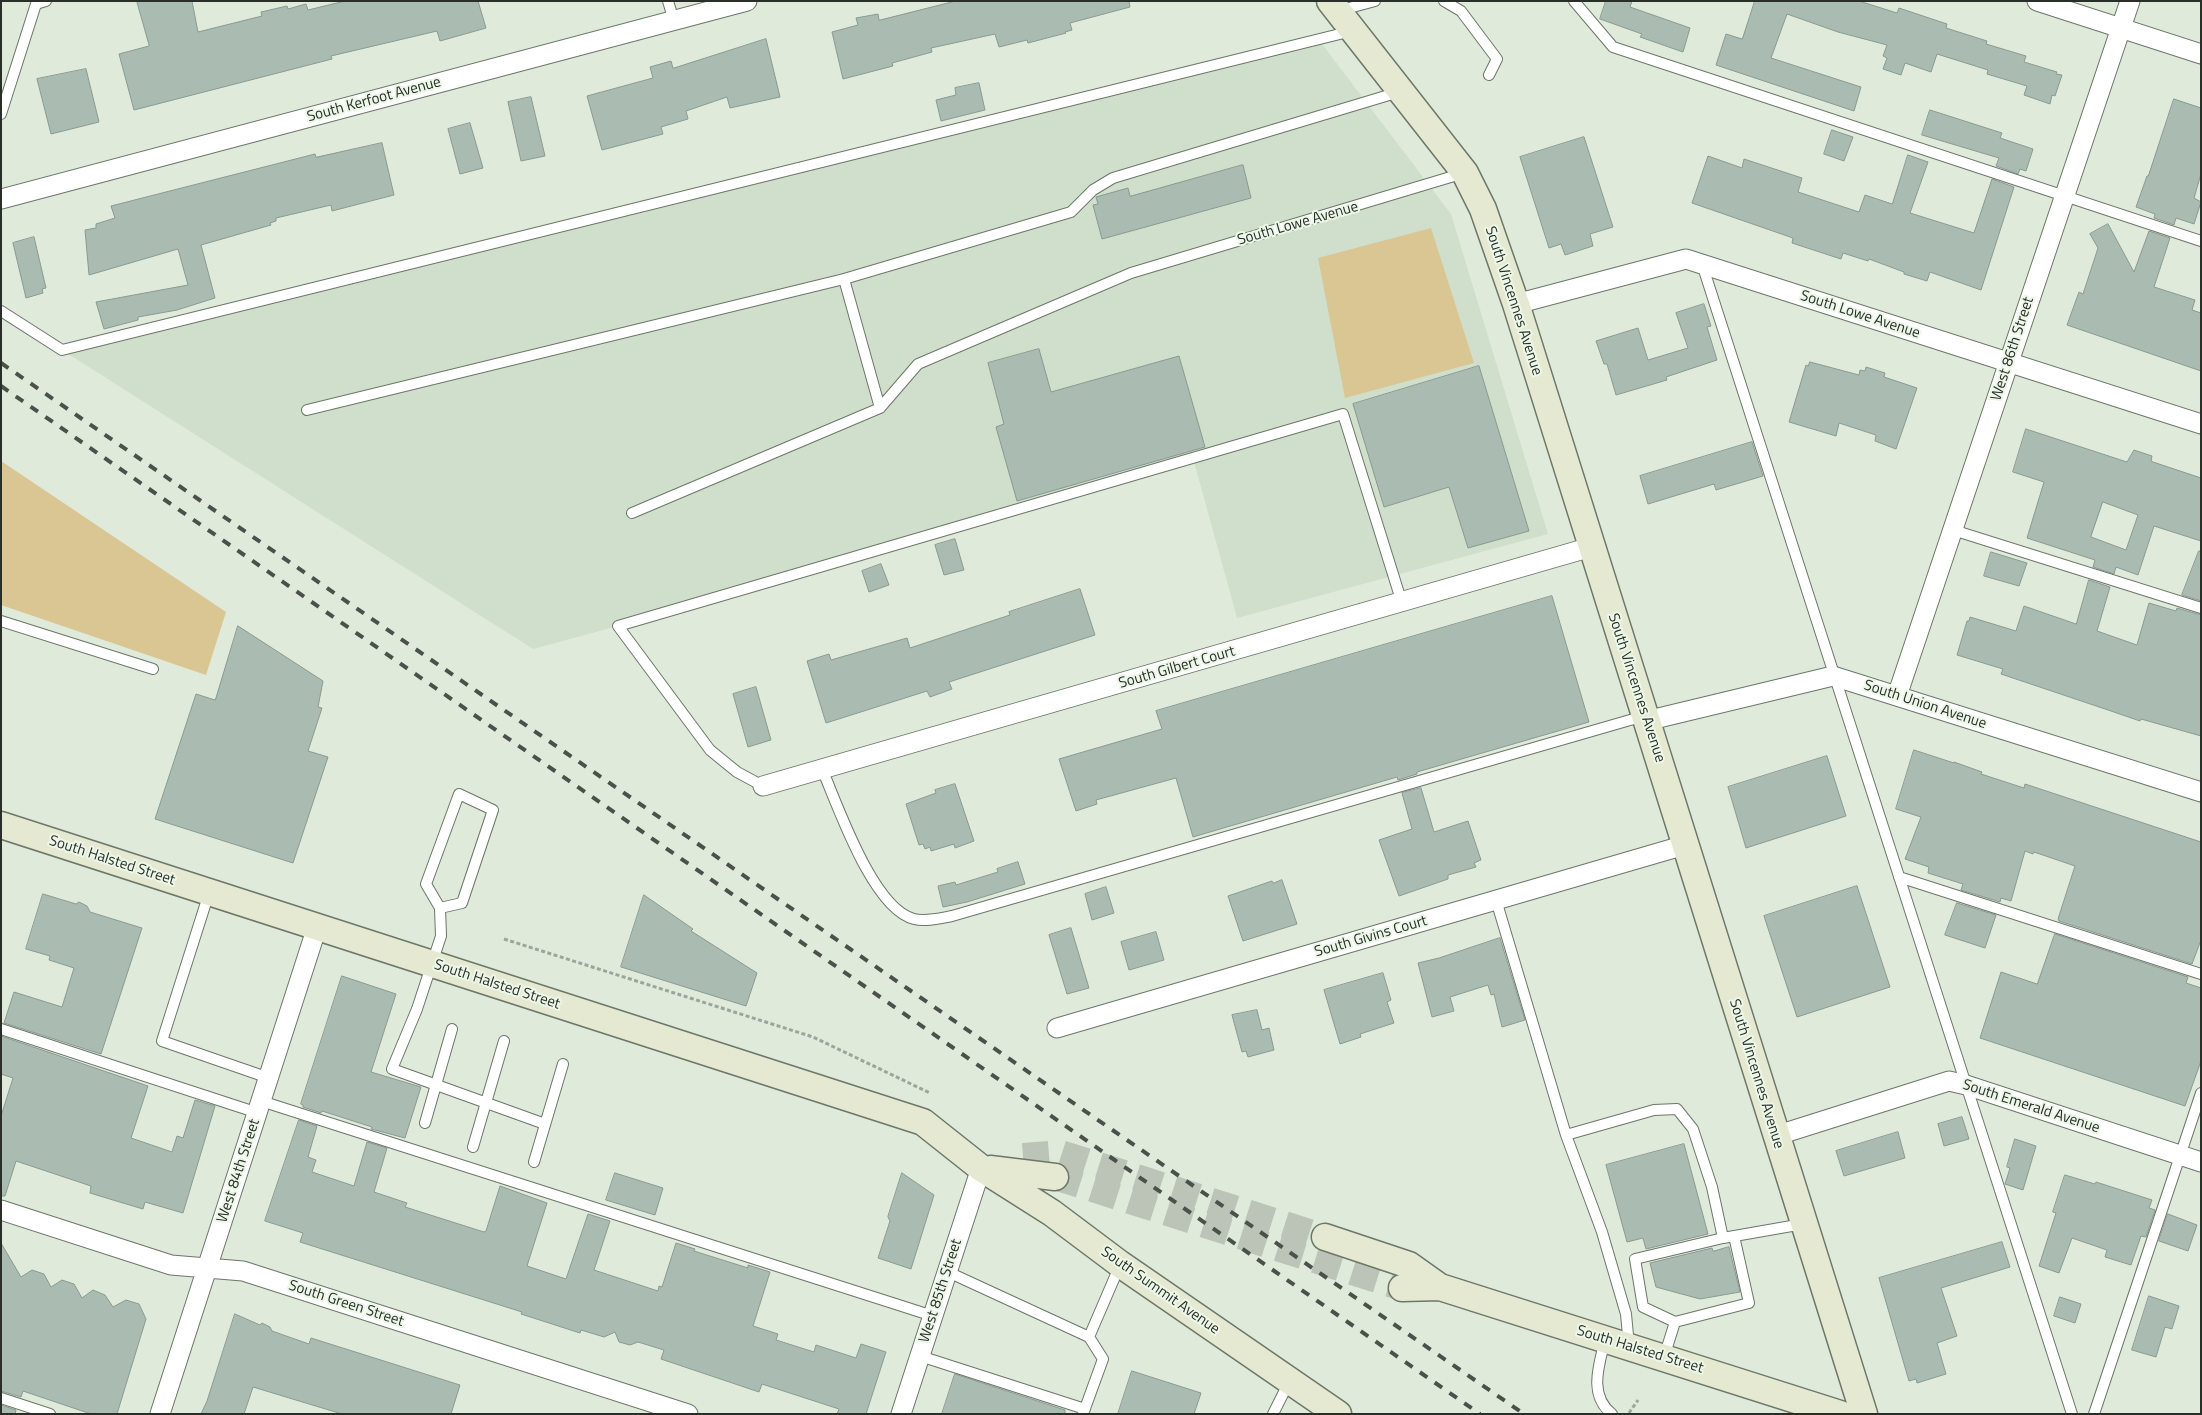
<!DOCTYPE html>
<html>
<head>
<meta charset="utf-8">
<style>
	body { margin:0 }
	#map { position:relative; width:2202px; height:1415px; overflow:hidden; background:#dfeadb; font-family:"Titillium Web",sans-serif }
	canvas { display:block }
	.frame { position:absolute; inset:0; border:2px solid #2a2e29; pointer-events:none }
</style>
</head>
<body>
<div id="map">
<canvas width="2202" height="1415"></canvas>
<div class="frame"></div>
</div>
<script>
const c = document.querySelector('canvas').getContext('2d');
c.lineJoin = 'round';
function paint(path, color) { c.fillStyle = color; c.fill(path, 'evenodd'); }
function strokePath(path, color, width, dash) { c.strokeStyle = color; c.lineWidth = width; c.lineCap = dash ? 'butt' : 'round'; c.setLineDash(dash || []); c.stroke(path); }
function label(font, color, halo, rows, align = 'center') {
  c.font = font + ' "Titillium Web",sans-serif'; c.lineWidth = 4; c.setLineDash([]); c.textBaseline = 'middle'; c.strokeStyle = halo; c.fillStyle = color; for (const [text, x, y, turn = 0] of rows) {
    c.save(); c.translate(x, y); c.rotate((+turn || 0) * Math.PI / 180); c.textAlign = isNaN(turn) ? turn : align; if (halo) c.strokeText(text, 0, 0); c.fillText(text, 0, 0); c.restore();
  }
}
const built = new Path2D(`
	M 1319,40 L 1451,214 L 1548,534 L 1237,618 L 1193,458 L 618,626 L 533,649 L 62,350 Z`);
const green = new Path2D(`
	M 1431,228 L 1474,363 L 1345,398 L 1318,258 Z
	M 1,461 L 226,612 L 206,675 L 1,605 Z`);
const building = new Path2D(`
	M 137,1 L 192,1 L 198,32 L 262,16 L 261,12 L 287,6 L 288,9 L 306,4 L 308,10 L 345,1 L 478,1 L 486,28 L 440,41 L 437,31 L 331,56 L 332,59 L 134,110 L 119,54 L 149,46 Z
	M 956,1 L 1129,1 L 1130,7 L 1070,23 L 1072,30 L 1065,32 L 1066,33 L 1028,43 L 1027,40 L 999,47 L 995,34 L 931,48 L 932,52 L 892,63 L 893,66 L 843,79 L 832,32 L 858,25 L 856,18 L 878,14 L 879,20 Z
	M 1606,1 L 1632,1 L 1630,7 L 1690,28 L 1683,52 L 1640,37 L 1642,34 L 1600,19 Z
	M 1755,1 L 1859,1 L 1897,13 L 1899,8 L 1947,24 L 1946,28 L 1987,41 L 1986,44 L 2026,56 L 2024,62 L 2057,72 L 2056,74 L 2062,75 L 2055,96 L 2052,95 L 2050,104 L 2024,95 L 2027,86 L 1987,74 L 1988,70 L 1937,54 L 1931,72 L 1905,63 L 1901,75 L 1883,69 L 1887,58 L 1883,56 L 1887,45 L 1838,32 L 1787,14 L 1771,58 L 1861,87 L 1854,111 L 1716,65 L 1726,34 L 1742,39 Z
	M 766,39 L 780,97 L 730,108 L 727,97 L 686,111 L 688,119 L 661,127 L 663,134 L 602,150 L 587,96 L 653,78 L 650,67 L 671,61 L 673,68 Z
	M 86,69 L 99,122 L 51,134 L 37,79 Z
	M 979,83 L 985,110 L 941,121 L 936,100 L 956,95 L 955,88 Z
	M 531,97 L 545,156 L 521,161 L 508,102 Z
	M 2174,99 L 2201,108 L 2201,174 L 2194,198 L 2201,202 L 2194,224 L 2176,218 L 2174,225 L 2154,218 L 2155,214 L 2136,207 L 2147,176 L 2148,176 Z
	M 1930,110 L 2002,133 L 2000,138 L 2033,149 L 2026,171 L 2020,169 L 2018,174 L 1996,166 L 1999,158 L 1922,135 Z
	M 470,123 L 483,168 L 460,174 L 448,129 Z
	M 1832,130 L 1853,137 L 1844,161 L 1824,154 Z
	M 1584,137 L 1613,227 L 1590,234 L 1593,246 L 1565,255 L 1561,244 L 1549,248 L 1520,157 Z
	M 382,143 L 394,195 L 332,211 L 331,205 L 276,218 L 276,221 L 270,223 L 271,225 L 201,245 L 215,298 L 177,310 L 138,317 L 138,320 L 104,329 L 96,302 L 188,285 L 178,249 L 89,275 L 85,230 L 96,228 L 96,224 L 115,218 L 111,206 L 315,154 L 316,157 Z
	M 1908,155 L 1928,162 L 1910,213 L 1974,233 L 1992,179 L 2014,187 L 1981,290 L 1930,272 L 1927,281 L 1904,274 L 1904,272 L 1869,259 L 1868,261 L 1843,253 L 1841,259 L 1792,243 L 1793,238 L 1692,203 L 1708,156 L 1742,168 L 1744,159 L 1802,178 L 1798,192 L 1859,212 L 1865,195 L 1892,204 Z
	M 1243,165 L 1251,198 L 1102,239 L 1093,205 L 1098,204 L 1096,197 L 1128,188 L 1130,196 Z
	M 2108,224 L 2134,272 L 2149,231 L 2170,238 L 2154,287 L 2195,300 L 2192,310 L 2201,313 L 2201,371 L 2067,325 L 2079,292 L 2083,294 L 2098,248 L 2090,234 Z
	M 34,237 L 46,288 L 42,289 L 43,293 L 26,298 L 13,243 Z
	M 1704,304 L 1711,326 L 1707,327 L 1717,360 L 1666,377 L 1667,380 L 1616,395 L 1607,364 L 1604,364 L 1596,341 L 1638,328 L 1648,360 L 1688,348 L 1676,313 Z
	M 1039,349 L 1051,392 L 1179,356 L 1205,447 L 1017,501 L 996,427 L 1004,424 L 988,363 Z
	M 1810,362 L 1859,375 L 1860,370 L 1865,371 L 1866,367 L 1885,373 L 1884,377 L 1917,388 L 1896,449 L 1875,441 L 1876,435 L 1839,423 L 1836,436 L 1789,422 L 1806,365 L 1808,366 Z
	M 1479,366 L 1529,531 L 1468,548 L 1449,487 L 1384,507 L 1353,404 Z
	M 2026,429 L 2127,462 L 2134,450 L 2152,456 L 2151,461 L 2153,462 L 2201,478 L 2201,541 L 2154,526 L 2138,575 L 2116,567 L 2114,574 L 2093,567 L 2095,560 L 2027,538 L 2044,482 L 2013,472 ZM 2103,502 L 2138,515 L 2126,550 L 2091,537 Z
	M 1752,442 L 1763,476 L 1716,490 L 1714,484 L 1648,504 L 1640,476 Z
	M 955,539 L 964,570 L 944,575 L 935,545 Z
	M 2199,551 L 2201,551 L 2201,601 L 2182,595 Z
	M 1991,552 L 2027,563 L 2019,586 L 1984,576 Z
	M 881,564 L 889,585 L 869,592 L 862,571 Z
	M 2089,580 L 2110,587 L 2097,631 L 2137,645 L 2149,603 L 2176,611 L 2177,608 L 2201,615 L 2201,736 L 2141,719 L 2140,721 L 2108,710 L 2001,674 L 2003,669 L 1957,655 L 1967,621 L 1969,621 L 1970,617 L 2016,631 L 2024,606 L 2076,624 Z
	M 1080,589 L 1095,635 L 949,682 L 952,689 L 930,697 L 927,691 L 826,723 L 807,661 L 829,654 L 831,660 L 907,638 L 910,648 L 1010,615 L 1009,612 Z
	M 1552,596 L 1589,722 L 1417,772 L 1417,774 L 1398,780 L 1397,777 L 1193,837 L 1176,778 L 1096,800 L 1097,804 L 1076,811 L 1059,759 L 1162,729 L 1156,711 Z
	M 238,626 L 323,681 L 318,707 L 322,708 L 308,751 L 328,757 L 293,863 L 155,819 L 196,694 L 215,700 Z
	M 756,687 L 771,740 L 748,747 L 733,694 Z
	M 1914,750 L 1954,763 L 1954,762 L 1982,772 L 1981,774 L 2024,788 L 2025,784 L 2201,842 L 2201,940 L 2192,964 L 2059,921 L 2058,919 L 2075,866 L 2034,852 L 2033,854 L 2025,851 L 2011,901 L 2001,898 L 2000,902 L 1961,890 L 1963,884 L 1928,873 L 1929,867 L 1905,859 L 1921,817 L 1896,809 Z
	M 1827,756 L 1846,816 L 1746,848 L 1728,787 Z
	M 955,784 L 974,841 L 955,848 L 954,844 L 931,851 L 930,847 L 925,849 L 923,844 L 919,845 L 906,804 L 936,793 L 935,790 Z
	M 1421,788 L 1434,832 L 1468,821 L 1481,860 L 1474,863 L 1476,867 L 1448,875 L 1448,879 L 1399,896 L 1379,840 L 1412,829 L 1402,793 Z
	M 1018,862 L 1025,884 L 967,902 L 943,907 L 938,886 L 955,882 L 956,885 L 998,872 L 997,869 Z
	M 1282,880 L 1297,924 L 1243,941 L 1228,896 L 1272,881 L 1273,883 Z
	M 1857,886 L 1890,987 L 1797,1017 L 1764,916 Z
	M 1106,887 L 1114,913 L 1092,920 L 1085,894 Z
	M 43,894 L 76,904 L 79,902 L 87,906 L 90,912 L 142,928 L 101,1054 L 4,1023 L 14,992 L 62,1007 L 74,968 L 49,960 L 50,956 L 26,949 Z
	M 644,895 L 693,929 L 691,931 L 757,973 L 746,1006 L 621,967 Z
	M 1957,903 L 1996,915 L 1985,948 L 1945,935 Z
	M 1071,928 L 1089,988 L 1067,994 L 1049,935 Z
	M 1156,932 L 1164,960 L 1129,970 L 1121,942 Z
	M 2055,934 L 2188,977 L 2186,983 L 2201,988 L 2201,1061 L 2185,1106 L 1980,1038 L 2001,972 L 2037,984 Z
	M 1500,938 L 1525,1020 L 1502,1027 L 1494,994 L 1491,995 L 1488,985 L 1450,997 L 1454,1011 L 1432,1017 L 1418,963 L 1439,958 Z
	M 1383,973 L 1391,1000 L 1387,1002 L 1394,1023 L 1360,1034 L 1361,1037 L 1340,1044 L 1324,990 Z
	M 342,976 L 396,994 L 371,1072 L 421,1087 L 405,1138 L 371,1129 L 372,1127 L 322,1111 L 321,1113 L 303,1107 L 303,1105 L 301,1104 Z
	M 1257,1010 L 1262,1030 L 1269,1028 L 1274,1050 L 1248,1057 L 1246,1051 L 1242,1052 L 1232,1015 Z
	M 1,1036 L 148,1086 L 131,1138 L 172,1152 L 177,1136 L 183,1138 L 195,1100 L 215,1106 L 183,1213 L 145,1202 L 143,1209 L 113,1200 L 90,1193 L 91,1186 L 16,1161 L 5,1196 L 1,1196 L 1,1116 L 13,1078 L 1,1074 Z
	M 1962,1117 L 1969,1139 L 1944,1146 L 1938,1124 Z
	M 299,1120 L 317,1126 L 308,1157 L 316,1160 L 312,1172 L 354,1186 L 367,1142 L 387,1148 L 374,1192 L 407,1203 L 405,1207 L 484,1232 L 486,1231 L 500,1186 L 547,1203 L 527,1266 L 566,1279 L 588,1214 L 610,1221 L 594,1270 L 658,1291 L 659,1286 L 662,1287 L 676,1243 L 695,1249 L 694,1251 L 748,1268 L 748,1265 L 770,1272 L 753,1326 L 778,1334 L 776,1340 L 814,1352 L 816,1345 L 856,1358 L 861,1344 L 886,1352 L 866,1414 L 837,1414 L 839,1409 L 762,1384 L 759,1392 L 661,1359 L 664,1350 L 638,1342 L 630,1345 L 619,1342 L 615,1332 L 604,1337 L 581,1330 L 580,1333 L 521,1314 L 522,1312 L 300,1242 L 303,1233 L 265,1221 Z
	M 1898,1132 L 1905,1158 L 1844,1176 L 1836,1151 Z
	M 2015,1139 L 2036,1146 L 2023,1190 L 2005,1184 L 2010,1168 L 2007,1167 Z
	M 1684,1144 L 1708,1234 L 1646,1249 L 1643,1238 L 1627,1242 L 1606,1165 Z
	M 615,1173 L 663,1188 L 655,1215 L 606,1200 Z
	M 902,1173 L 934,1195 L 911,1269 L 878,1258 L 890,1221 L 888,1217 Z
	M 2065,1175 L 2095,1184 L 2096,1182 L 2152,1200 L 2149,1208 L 2155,1210 L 2146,1237 L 2141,1236 L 2131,1265 L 2105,1257 L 2107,1250 L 2072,1238 L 2059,1273 L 2039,1266 L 2056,1213 L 2053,1212 Z
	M 2168,1214 L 2197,1225 L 2188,1251 L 2159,1241 Z
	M 2002,1242 L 2010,1267 L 1941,1288 L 1957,1336 L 1937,1343 L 1946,1374 L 1917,1383 L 1916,1379 L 1909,1381 L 1879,1278 Z
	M 1,1243 L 21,1277 L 32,1270 L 44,1274 L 51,1287 L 62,1280 L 74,1284 L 82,1298 L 93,1290 L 105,1295 L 113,1307 L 126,1300 L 139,1304 L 146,1319 L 117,1414 L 91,1414 L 23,1391 L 21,1397 L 1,1391 Z
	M 1729,1247 L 1740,1292 L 1700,1299 L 1656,1287 L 1650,1263 L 1712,1248 L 1713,1251 Z
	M 2149,1296 L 2179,1306 L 2172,1329 L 2165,1327 L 2156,1357 L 2132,1350 Z
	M 2060,1297 L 2081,1304 L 2075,1323 L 2054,1316 Z
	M 235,1314 L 260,1325 L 262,1323 L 270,1327 L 272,1331 L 309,1344 L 311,1338 L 460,1385 L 451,1414 L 342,1414 L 253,1387 L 244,1414 L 201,1414 L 207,1401 Z
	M 1132,1371 L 1201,1393 L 1194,1414 L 1118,1414 Z
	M 955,1374 L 1065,1410 L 1065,1414 L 942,1414 Z
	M 1,1405 L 16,1410 L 15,1414 L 1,1414 Z`);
const secondaryTunnel = new Path2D(`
	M 1023,1156 L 1061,1153 L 1325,1237
	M 1055,1177 L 1402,1288`);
const path = new Path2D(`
	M 504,939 L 813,1037 L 930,1093
	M 1629,1413 L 1638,1400`);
const lane = new Path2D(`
	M 668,1 L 674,21
	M 1444,1 L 1461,11 L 1497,59 L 1489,75
	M 1574,1 L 1613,47 L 2201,241
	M 1338,11 L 1375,1
	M 1399,92 L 1113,178 L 1093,190 L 1071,212 L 844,279 L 880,408 L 918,364 L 1131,273 L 1464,173
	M 1,114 L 36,4 L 46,1
	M 1702,264 L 2072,1414
	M 1,311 L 62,350 L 1352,31
	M 307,410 L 844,279
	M 632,513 L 880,408
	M 1953,530 L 2201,608
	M 1,621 L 153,669
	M 822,769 C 838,806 873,909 914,919 C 926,922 941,918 952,916 L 1644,716
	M 763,786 L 737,772 L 710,750 L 618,626 L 1343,414 L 1402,603
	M 1899,877 L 2201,974
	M 209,893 L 162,1041 L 269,1078
	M 1496,900 L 1566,1135 L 1602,1232 L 1626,1314 L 1629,1346
	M 440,908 L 426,884 L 459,794 L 493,810 L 462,903 L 440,908 L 441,936 L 417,1009 L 392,1069 L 545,1124
	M 1,1029 L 258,1113
	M 261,1101 L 933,1316
	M 425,1123 L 452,1029
	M 1566,1135 L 1654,1110 L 1677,1109 L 1693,1129 L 1712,1187 L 1723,1238 L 1803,1224
	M 473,1147 L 504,1041
	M 534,1162 L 563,1064
	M 948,1272 L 1089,1337 L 1120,1265
	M 1675,1322 L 1643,1307 L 1635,1259 L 1723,1238
	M 1605,1340 C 1599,1365 1588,1395 1612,1414
	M 920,1356 L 1085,1409
	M 1664,1357 L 1675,1322 L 1749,1303 L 1734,1236
	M 1,1398 L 50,1414
	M 1083,1414 L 1103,1359 L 1089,1337
	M 1273,1414 L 1289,1382
	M 2094,1414 L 2201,1093`);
const street = new Path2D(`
	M 2037,1 L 2201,54
	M 1,199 L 747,1
	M 1516,304 L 1686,259 L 2201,424
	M 1897,696 L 2130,1
	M 1646,721 L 1833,676 L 2201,792
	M 763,786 L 1591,547
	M 1057,1028 L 1685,845
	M 1775,1136 L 1949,1081 L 1966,1085 L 2201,1162
	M 1,1210 L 171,1265 L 243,1271 L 688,1414
	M 160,1414 L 317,927
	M 901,1414 L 981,1168`);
const secondary = new Path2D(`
	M 1330,1 L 1465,173 L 1483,209 L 1516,304 L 1864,1414
	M 1,825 L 923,1122 L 981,1168 L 1052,1213 L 1120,1264 L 1338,1414
	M 990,1169 L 1055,1177
	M 1325,1237 L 1409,1265 L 1440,1287
	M 1402,1288 L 1440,1287 L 1840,1414`);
const rail = new Path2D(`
	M 1,363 L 1524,1414
	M 1,386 L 1480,1414`);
const streetNames = [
	["South Kerfoot Avenue",374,100,-15],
	["South Lowe Avenue",1298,224,-16],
	["South Vincennes Avenue",1513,301,72],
	["South Lowe Avenue",1860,315,18],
	["West 86th Street",2013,349,-72],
	["South Gilbert Court",1177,668,-16],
	["South Vincennes Avenue",1636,688,72],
	["South Union Avenue",1925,705,18],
	["South Halsted Street",112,861,18],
	["South Givins Court",1371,937,-16],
	["South Halsted Street",497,985,18],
	["South Vincennes Avenue",1756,1074,73],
	["South Emerald Avenue",2031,1107,18],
	["West 84th Street",239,1171,-72],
	["West 85th Street",941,1291,-72],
	["South Summit Avenue",1160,1291,35],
	["South Green Street",346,1304,18],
	["South Halsted Street",1640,1350,17]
];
paint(built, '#d0dfcb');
paint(green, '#d9c692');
paint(building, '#aabbb2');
strokePath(building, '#899a91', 1);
strokePath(secondaryTunnel, '#bbc4b7', 26, [26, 13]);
strokePath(lane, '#6c7669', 12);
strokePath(street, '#6c7669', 21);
strokePath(secondary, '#6c7669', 29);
strokePath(path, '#9ca599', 3, [4, 2.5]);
strokePath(lane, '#fff', 10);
strokePath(street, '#fff', 19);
strokePath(secondary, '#e6e9d1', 26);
strokePath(rail, '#4b514a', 4, [9, 9]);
label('15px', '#2a2e29', '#ecf7e8', streetNames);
</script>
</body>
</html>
